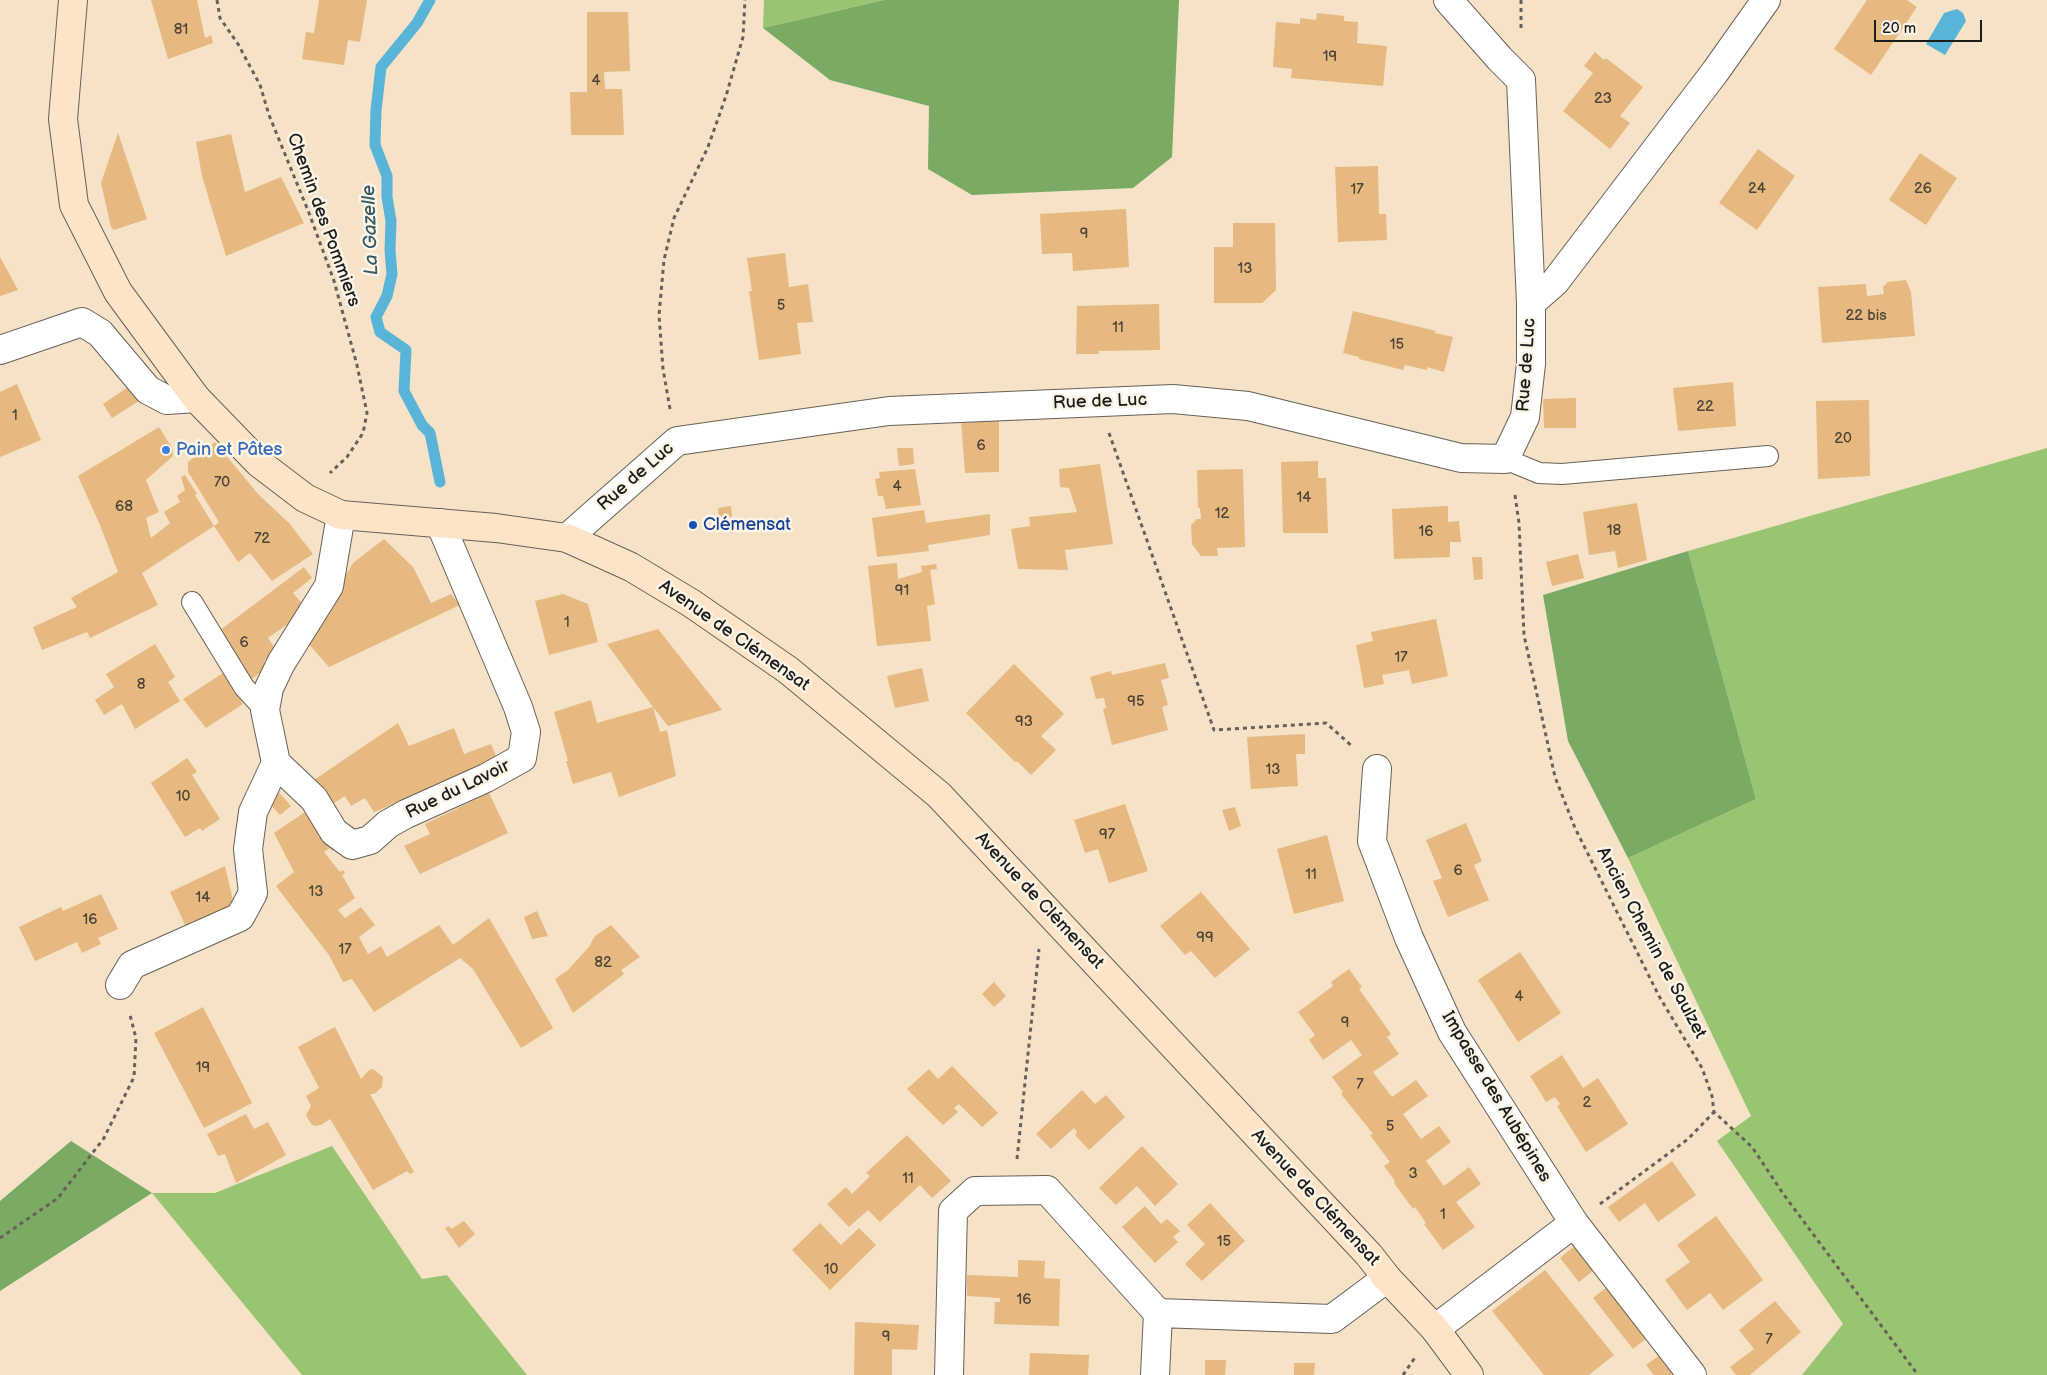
<!DOCTYPE html>
<html>
<head>
<meta charset="utf-8">
<style>
	body { margin:0 }
	#map { position:relative; width:2047px; height:1375px; overflow:hidden; background:#f5e2c7; font-family:"Balsamiq Sans",sans-serif }
	canvas { display:block }
	.scale { position:absolute; left:1874px; top:20px; width:108px; height:22px; box-sizing:border-box; border:2px solid #1c1c1c; border-top:0; padding-left:6px; font-size:15px; line-height:18px; white-space:nowrap; color:#1c1c1c; -webkit-text-stroke:4px #fcf5e5; paint-order:stroke }
</style>
</head>
<body>
<div id="map">
<canvas width="2047" height="1375"></canvas>
<div class="scale">20 m</div>
</div>
<script>
const c = document.querySelector('canvas').getContext('2d');
c.lineJoin = 'round';
function paint(path, color) { c.fillStyle = color; c.fill(path, 'evenodd'); }
function strokePath(path, color, width, dash) { c.strokeStyle = color; c.lineWidth = width; c.lineCap = dash ? 'butt' : 'round'; c.setLineDash(dash || []); c.stroke(path); }
function label(font, color, halo, rows, align = 'center') {
  c.font = font + ' "Balsamiq Sans",sans-serif'; c.lineWidth = 5; c.setLineDash([]); c.textBaseline = 'middle'; c.strokeStyle = halo; c.fillStyle = color; for (const [text, x, y, turn = 0] of rows) {
    c.save(); c.translate(x, y); c.rotate((+turn || 0) * Math.PI / 180); c.textAlign = isNaN(turn) ? turn : align; if (halo) c.strokeText(text, 0, 0); c.fillText(text, 0, 0); c.restore();
  }
}
const green = new Path2D(`
	M 764,0 L 884,0 L 763,28 Z
	M 2047,448 L 2047,1375 L 1802,1375 L 1843,1324 L 1717,1141 L 1751,1116 L 1628,858 L 1756,799 L 1688,551 Z
	M 332,1146 L 422,1279 L 447,1275 L 527,1375 L 302,1375 L 152,1193 L 215,1193 Z`);
const forest = new Path2D(`
	M 884,0 L 1179,0 L 1172,157 L 1133,188 L 972,195 L 928,169 L 929,106 L 830,80 L 763,28 Z
	M 1688,551 L 1756,799 L 1628,858 L 1568,741 L 1543,595 Z
	M 71,1141 L 152,1193 L 0,1291 L 0,1201 Z`);
const water = new Path2D(`
	M 1957,9 L 1963,13 L 1966,21 L 1945,55 L 1926,44 L 1944,13 Z`);
const stream = new Path2D(`
	M 430,0 L 417,23 L 381,67 L 376,110 L 375,145 L 387,176 L 387,197 L 391,221 L 390,250 L 392,274 L 387,296 L 376,317 L 380,332 L 406,350 L 404,391 L 422,425 L 430,433 L 440,482`);
const building = new Path2D(`
	M 151,0 L 197,0 L 205,38 L 211,35 L 213,43 L 168,59 Z
	M 319,0 L 367,0 L 360,42 L 348,40 L 344,65 L 302,59 L 306,32 L 314,33 Z
	M 1867,0 L 1907,0 L 1917,7 L 1871,75 L 1834,49 Z
	M 587,12 L 628,12 L 630,71 L 604,72 L 605,89 L 622,89 L 624,135 L 571,135 L 570,92 L 587,92 Z
	M 1317,13 L 1344,16 L 1344,21 L 1358,22 L 1357,43 L 1387,46 L 1383,86 L 1291,78 L 1292,69 L 1273,67 L 1276,22 L 1300,24 L 1300,18 L 1316,20 Z
	M 1595,52 L 1604,60 L 1606,58 L 1643,87 L 1620,116 L 1630,123 L 1610,149 L 1563,111 L 1593,73 L 1584,66 Z
	M 118,133 L 147,219 L 114,230 L 111,227 L 101,183 Z
	M 231,134 L 245,192 L 281,177 L 304,223 L 226,256 L 202,176 L 196,142 Z
	M 1758,149 L 1795,176 L 1757,230 L 1719,203 Z
	M 1920,153 L 1957,178 L 1926,225 L 1889,200 Z
	M 1378,166 L 1379,214 L 1386,214 L 1387,240 L 1338,242 L 1335,167 Z
	M 1126,209 L 1129,267 L 1073,271 L 1072,253 L 1042,254 L 1040,214 Z
	M 1233,223 L 1275,223 L 1276,290 L 1262,303 L 1214,303 L 1214,247 L 1233,247 Z
	M 785,253 L 789,287 L 808,284 L 813,322 L 797,323 L 801,354 L 759,360 L 749,291 L 752,291 L 747,258 Z
	M 0,257 L 18,290 L 0,296 Z
	M 1906,280 L 1911,292 L 1915,336 L 1822,343 L 1818,287 L 1866,284 L 1867,296 L 1884,294 L 1883,287 L 1888,282 Z
	M 1159,304 L 1160,350 L 1098,351 L 1099,354 L 1076,354 L 1077,306 Z
	M 1353,311 L 1436,331 L 1435,333 L 1453,337 L 1444,372 L 1427,367 L 1427,370 L 1405,365 L 1403,370 L 1359,359 L 1359,357 L 1343,353 Z
	M 1733,382 L 1736,426 L 1678,431 L 1673,388 Z
	M 17,384 L 41,440 L 0,457 L 0,392 Z
	M 128,387 L 139,401 L 112,418 L 103,404 Z
	M 1576,398 L 1576,428 L 1544,428 L 1543,399 Z
	M 1869,400 L 1870,476 L 1818,479 L 1816,401 Z
	M 999,418 L 999,472 L 965,473 L 961,420 Z
	M 159,427 L 172,448 L 173,456 L 146,480 L 159,512 L 146,518 L 151,538 L 170,523 L 164,512 L 180,502 L 177,496 L 185,490 L 181,477 L 185,475 L 197,494 L 195,495 L 214,526 L 142,573 L 158,605 L 90,638 L 87,632 L 42,650 L 33,627 L 77,607 L 71,598 L 118,572 L 100,525 L 78,476 Z
	M 215,442 L 258,494 L 289,523 L 313,554 L 272,581 L 250,553 L 238,562 L 214,526 L 219,522 L 188,472 L 188,462 Z
	M 897,448 L 913,448 L 914,464 L 899,466 Z
	M 1318,461 L 1318,478 L 1326,478 L 1328,533 L 1283,533 L 1281,462 Z
	M 1100,464 L 1113,544 L 1065,550 L 1068,570 L 1018,569 L 1011,529 L 1030,526 L 1029,517 L 1077,512 L 1069,488 L 1060,487 L 1059,469 Z
	M 915,469 L 921,505 L 886,509 L 883,496 L 878,496 L 875,479 L 880,478 L 879,472 Z
	M 1243,469 L 1245,547 L 1217,548 L 1218,556 L 1201,556 L 1192,544 L 1191,525 L 1197,519 L 1201,519 L 1200,508 L 1198,508 L 1197,470 Z
	M 1637,503 L 1647,560 L 1618,568 L 1615,551 L 1589,555 L 1583,512 Z
	M 731,506 L 732,517 L 719,519 L 718,508 Z
	M 1448,506 L 1448,522 L 1459,521 L 1461,542 L 1450,542 L 1450,557 L 1394,559 L 1392,509 Z
	M 924,510 L 926,523 L 990,514 L 990,535 L 928,545 L 929,551 L 877,557 L 872,518 Z
	M 384,539 L 413,567 L 431,603 L 451,594 L 460,605 L 329,667 L 306,641 L 353,563 Z
	M 1578,554 L 1584,578 L 1552,586 L 1546,562 Z
	M 1472,557 L 1482,557 L 1483,579 L 1474,580 Z
	M 897,563 L 898,579 L 922,572 L 921,566 L 936,564 L 937,569 L 930,570 L 935,604 L 927,606 L 931,641 L 877,646 L 868,566 Z
	M 304,567 L 312,578 L 293,593 L 305,607 L 290,625 L 289,623 L 268,638 L 276,650 L 264,661 L 268,667 L 250,680 L 219,631 Z
	M 563,594 L 588,604 L 598,642 L 549,655 L 535,601 Z
	M 1436,619 L 1448,676 L 1412,684 L 1409,670 L 1382,675 L 1384,684 L 1364,688 L 1356,645 L 1373,641 L 1371,632 Z
	M 658,629 L 722,710 L 668,726 L 653,707 L 660,732 L 667,730 L 676,776 L 619,797 L 611,772 L 573,784 L 566,761 L 568,761 L 554,712 L 591,700 L 597,723 L 653,707 L 607,644 Z
	M 155,644 L 175,677 L 168,682 L 180,701 L 135,729 L 122,704 L 104,715 L 95,700 L 114,687 L 106,674 Z
	M 1165,663 L 1169,678 L 1161,680 L 1168,705 L 1162,707 L 1168,730 L 1112,745 L 1103,709 L 1106,708 L 1104,698 L 1096,699 L 1090,677 L 1111,671 L 1112,675 Z
	M 1014,664 L 1064,714 L 1041,736 L 1056,750 L 1031,775 L 1018,762 L 1015,762 L 966,713 Z
	M 922,668 L 929,701 L 895,708 L 887,676 Z
	M 223,673 L 243,704 L 206,728 L 183,699 Z
	M 398,723 L 409,746 L 454,728 L 464,754 L 491,744 L 498,761 L 374,812 L 365,798 L 351,806 L 345,796 L 329,806 L 314,780 Z
	M 1305,734 L 1305,754 L 1296,754 L 1298,786 L 1251,789 L 1247,737 Z
	M 187,758 L 197,772 L 192,775 L 220,819 L 202,831 L 200,828 L 185,837 L 151,783 Z
	M 277,790 L 291,806 L 280,815 L 266,800 Z
	M 489,793 L 508,833 L 420,874 L 404,846 L 430,834 L 425,824 Z
	M 1125,804 L 1148,871 L 1109,883 L 1098,849 L 1085,853 L 1074,820 Z
	M 1235,807 L 1241,826 L 1229,831 L 1222,810 Z
	M 308,810 L 332,844 L 334,849 L 332,851 L 330,848 L 324,852 L 340,872 L 343,870 L 345,873 L 342,875 L 355,898 L 338,910 L 345,918 L 361,907 L 375,925 L 359,937 L 368,954 L 381,946 L 387,957 L 439,925 L 453,945 L 489,918 L 553,1028 L 521,1048 L 473,969 L 460,958 L 374,1012 L 352,979 L 343,982 L 329,955 L 276,886 L 294,872 L 274,833 Z
	M 1466,823 L 1482,861 L 1474,865 L 1489,900 L 1448,917 L 1433,881 L 1442,878 L 1426,840 Z
	M 1327,835 L 1344,901 L 1294,914 L 1277,849 Z
	M 225,866 L 234,905 L 186,927 L 170,892 Z
	M 1201,892 L 1250,949 L 1215,978 L 1191,951 L 1185,955 L 1160,926 Z
	M 101,894 L 118,929 L 98,938 L 101,944 L 82,953 L 77,942 L 35,961 L 19,927 L 61,907 L 63,911 Z
	M 537,911 L 548,936 L 532,939 L 524,917 Z
	M 611,925 L 640,957 L 621,970 L 624,974 L 573,1013 L 555,979 L 568,970 L 589,947 L 595,936 Z
	M 1520,952 L 1561,1013 L 1518,1042 L 1478,980 Z
	M 1349,969 L 1362,987 L 1359,989 L 1391,1034 L 1387,1037 L 1399,1054 L 1373,1072 L 1392,1097 L 1416,1080 L 1428,1096 L 1403,1114 L 1421,1139 L 1439,1126 L 1451,1142 L 1426,1161 L 1444,1186 L 1469,1167 L 1481,1184 L 1456,1202 L 1475,1227 L 1443,1250 L 1424,1224 L 1426,1223 L 1415,1207 L 1413,1209 L 1394,1183 L 1395,1181 L 1384,1166 L 1390,1162 L 1370,1135 L 1373,1134 L 1341,1094 L 1343,1092 L 1332,1077 L 1362,1055 L 1351,1040 L 1323,1060 L 1309,1040 L 1315,1035 L 1298,1012 L 1333,986 L 1331,982 Z
	M 994,982 L 1006,996 L 994,1007 L 982,994 Z
	M 203,1007 L 252,1103 L 204,1128 L 154,1033 Z
	M 335,1027 L 361,1079 L 369,1070 L 373,1069 L 383,1077 L 382,1087 L 374,1094 L 370,1094 L 414,1172 L 410,1174 L 407,1171 L 373,1190 L 330,1119 L 321,1125 L 315,1126 L 311,1124 L 306,1115 L 311,1106 L 306,1096 L 319,1088 L 298,1047 Z
	M 1562,1055 L 1583,1088 L 1598,1078 L 1628,1124 L 1586,1152 L 1557,1106 L 1560,1104 L 1555,1097 L 1546,1102 L 1530,1076 Z
	M 952,1066 L 998,1113 L 982,1127 L 959,1104 L 954,1108 L 958,1112 L 943,1125 L 907,1089 L 929,1069 L 938,1079 Z
	M 1082,1090 L 1095,1104 L 1106,1095 L 1125,1117 L 1089,1150 L 1075,1135 L 1077,1132 L 1074,1128 L 1051,1149 L 1036,1134 Z
	M 246,1114 L 254,1129 L 268,1122 L 286,1155 L 236,1183 L 225,1154 L 218,1156 L 207,1134 Z
	M 907,1135 L 951,1181 L 932,1198 L 920,1185 L 880,1222 L 868,1210 L 849,1227 L 827,1204 L 846,1187 L 852,1194 L 870,1176 L 866,1173 Z
	M 1142,1146 L 1178,1184 L 1155,1206 L 1137,1186 L 1116,1205 L 1099,1188 Z
	M 1672,1161 L 1696,1195 L 1658,1222 L 1645,1203 L 1619,1222 L 1608,1207 Z
	M 1210,1203 L 1245,1241 L 1202,1281 L 1185,1264 L 1205,1244 L 1187,1225 Z
	M 1145,1206 L 1161,1224 L 1167,1219 L 1180,1231 L 1173,1237 L 1178,1242 L 1155,1263 L 1122,1227 Z
	M 1716,1216 L 1763,1280 L 1723,1310 L 1710,1293 L 1687,1310 L 1665,1280 L 1690,1262 L 1677,1245 Z
	M 464,1221 L 475,1234 L 459,1248 L 445,1228 L 449,1226 L 451,1229 Z
	M 820,1223 L 841,1245 L 859,1228 L 876,1245 L 830,1290 L 792,1250 Z
	M 1583,1239 L 1602,1264 L 1579,1282 L 1560,1258 Z
	M 1018,1260 L 1045,1261 L 1044,1278 L 1060,1279 L 1059,1326 L 994,1324 L 995,1302 L 1000,1302 L 1000,1298 L 967,1296 L 967,1275 L 1018,1277 Z
	M 1545,1270 L 1614,1355 L 1589,1375 L 1544,1375 L 1492,1311 Z
	M 1616,1280 L 1656,1331 L 1633,1349 L 1593,1298 Z
	M 1775,1301 L 1801,1332 L 1750,1375 L 1736,1375 L 1730,1367 L 1754,1349 L 1739,1330 Z
	M 855,1322 L 919,1325 L 917,1350 L 892,1349 L 892,1375 L 854,1375 Z
	M 1669,1348 L 1689,1375 L 1654,1375 L 1646,1365 Z
	M 1030,1353 L 1089,1355 L 1088,1375 L 1029,1375 Z
	M 1205,1360 L 1226,1360 L 1225,1375 L 1205,1375 Z
	M 1294,1363 L 1315,1363 L 1314,1375 L 1294,1375 Z`);
const path = new Path2D(`
	M 217,0 L 220,18 L 238,44 L 260,85 L 269,115 L 309,213 L 334,281 L 357,365 L 367,413 L 363,433 L 347,457 L 330,473
	M 1521,0 L 1521,32
	M 670,409 L 663,369 L 659,315 L 664,260 L 674,218 L 708,147 L 726,96 L 743,37 L 745,0
	M 1109,433 L 1214,730 L 1326,723 L 1353,747
	M 1515,495 L 1519,523 L 1524,635 L 1555,777 L 1575,828 L 1659,996 L 1702,1068 L 1712,1096 L 1714,1112 L 1752,1147 L 1784,1195 L 1918,1375
	M 1017,1159 L 1039,949
	M 1600,1204 L 1688,1139 L 1714,1112
	M 0,1238 L 58,1198 L 104,1138 L 134,1077 L 136,1038 L 130,1015
	M 1403,1375 L 1416,1356`);
const lane = new Path2D(`
	M 1505,459 L 1539,473 L 1562,474 L 1768,456
	M 192,602 L 244,687 L 265,710`);
const street = new Path2D(`
	M 1531,303 L 1555,282 L 1715,72 L 1766,0
	M 0,350 L 82,322 L 100,333 L 148,390 L 167,400 L 196,398
	M 567,538 L 677,441 L 889,411 L 1173,399 L 1248,406 L 1461,458 L 1505,459 L 1525,417 L 1531,364 L 1531,303 L 1521,80 L 1500,59 L 1448,0
	M 276,763 L 314,799 L 334,832 L 352,845 L 370,840 L 388,824 L 406,814 L 486,778 L 522,758 L 526,732 L 518,707 L 440,523
	M 1377,769 L 1372,841 L 1409,938 L 1452,1032 L 1574,1223 L 1692,1375
	M 120,985 L 132,965 L 240,917 L 253,893 L 248,849 L 253,812 L 276,763 L 265,710 L 269,688 L 281,663 L 329,586 L 341,515
	M 1158,1313 L 1332,1319 L 1387,1278
	M 1435,1329 L 1574,1223
	M 949,1375 L 953,1211 L 975,1191 L 1047,1190 L 1158,1313 L 1155,1375`);
const secondary = new Path2D(`
	M 73,0 L 63,119 L 74,205 L 118,292 L 196,398 L 259,463 L 305,498 L 341,515 L 496,528 L 567,538 L 631,567 L 691,603 L 788,670 L 939,795 L 1369,1255 L 1387,1278 L 1435,1329 L 1469,1375`);
const markers = [
	[166,450,5,"#3f7fe0"],
	[693,525,5,"#1a4fb4"]
];
const numberNames = [
	["81",181,30],
	["19",1330,57],
	["4",596,81],
	["23",1603,99],
	["24",1757,189],
	["26",1923,189],
	["17",1357,190],
	["9",1084,234],
	["13",1245,269],
	["5",781,306],
	["22 bis",1866,316],
	["11",1118,328],
	["15",1397,345],
	["22",1705,407],
	["1",15,416],
	["20",1843,439],
	["6",981,446],
	["70",222,483],
	["4",897,487],
	["14",1304,498],
	["68",124,507],
	["12",1222,514],
	["18",1614,531],
	["16",1426,532],
	["72",262,539],
	["91",902,591],
	["1",567,623],
	["6",244,643],
	["17",1401,658],
	["8",141,685],
	["95",1136,702],
	["93",1024,722],
	["13",1273,770],
	["10",183,797],
	["97",1107,835],
	["6",1458,871],
	["11",1311,875],
	["13",316,892],
	["14",203,898],
	["16",90,920],
	["99",1205,938],
	["17",345,950],
	["82",603,963],
	["4",1519,997],
	["9",1345,1023],
	["19",203,1068],
	["7",1360,1085],
	["2",1587,1103],
	["5",1390,1127],
	["3",1413,1174],
	["11",908,1179],
	["1",1443,1215],
	["15",1224,1242],
	["10",831,1270],
	["16",1024,1300],
	["9",886,1337],
	["7",1769,1340]
];
const streetNames = [
	["Chemin des Pommiers",323,220,70],
	["Rue de Luc",1527,365,-86],
	["Rue de Luc",1100,402,-2],
	["Rue de Luc",636,477,-41],
	["Avenue de Clémensat",734,636,35],
	["Rue du Lavoir",458,790,-26],
	["Avenue de Clémensat",1039,901,47],
	["Ancien Chemin de Saulzet",1651,943,62],
	["Impasse des Aubépines",1496,1097,59],
	["Avenue de Clémensat",1315,1198,47]
];
const shopNames = [
	["Pain et Pâtes",176,450]
];
const transitNames = [
	["Clémensat",703,525]
];
const waterNames = [
	["La Gazelle",371,230,-92]
];
paint(green, '#99c471');
paint(forest, '#7aaa63');
paint(water, '#59b4d7');
strokePath(stream, '#59b4d7', 11);
paint(building, '#e5b980');
strokePath(lane, '#686158', 22);
strokePath(street, '#686158', 30);
strokePath(secondary, '#686158', 30);
strokePath(path, '#686158', 3, [4, 4]);
strokePath(lane, '#fff', 20);
strokePath(street, '#fff', 28);
strokePath(secondary, '#fee4c6', 28);
for (const [x, y, r, color] of markers) { const dot = new Path2D(); dot.arc(x, y, r, 0, 2 * Math.PI); c.fillStyle = color; c.fill(dot); strokePath(dot, '#fcf5e5', 2); }
label('15px', '#4e4335', null, numberNames);
label('18px', '#1c1c1c', '#fcf5e5', streetNames);
label('18px', '#366cbe', '#fcf5e5', shopNames, 'left');
label('18px', '#164399', '#fcf5e5', transitNames, 'left');
label('italic 19px', '#345967', '#fcf5e5', waterNames);
</script>
</body>
</html>
